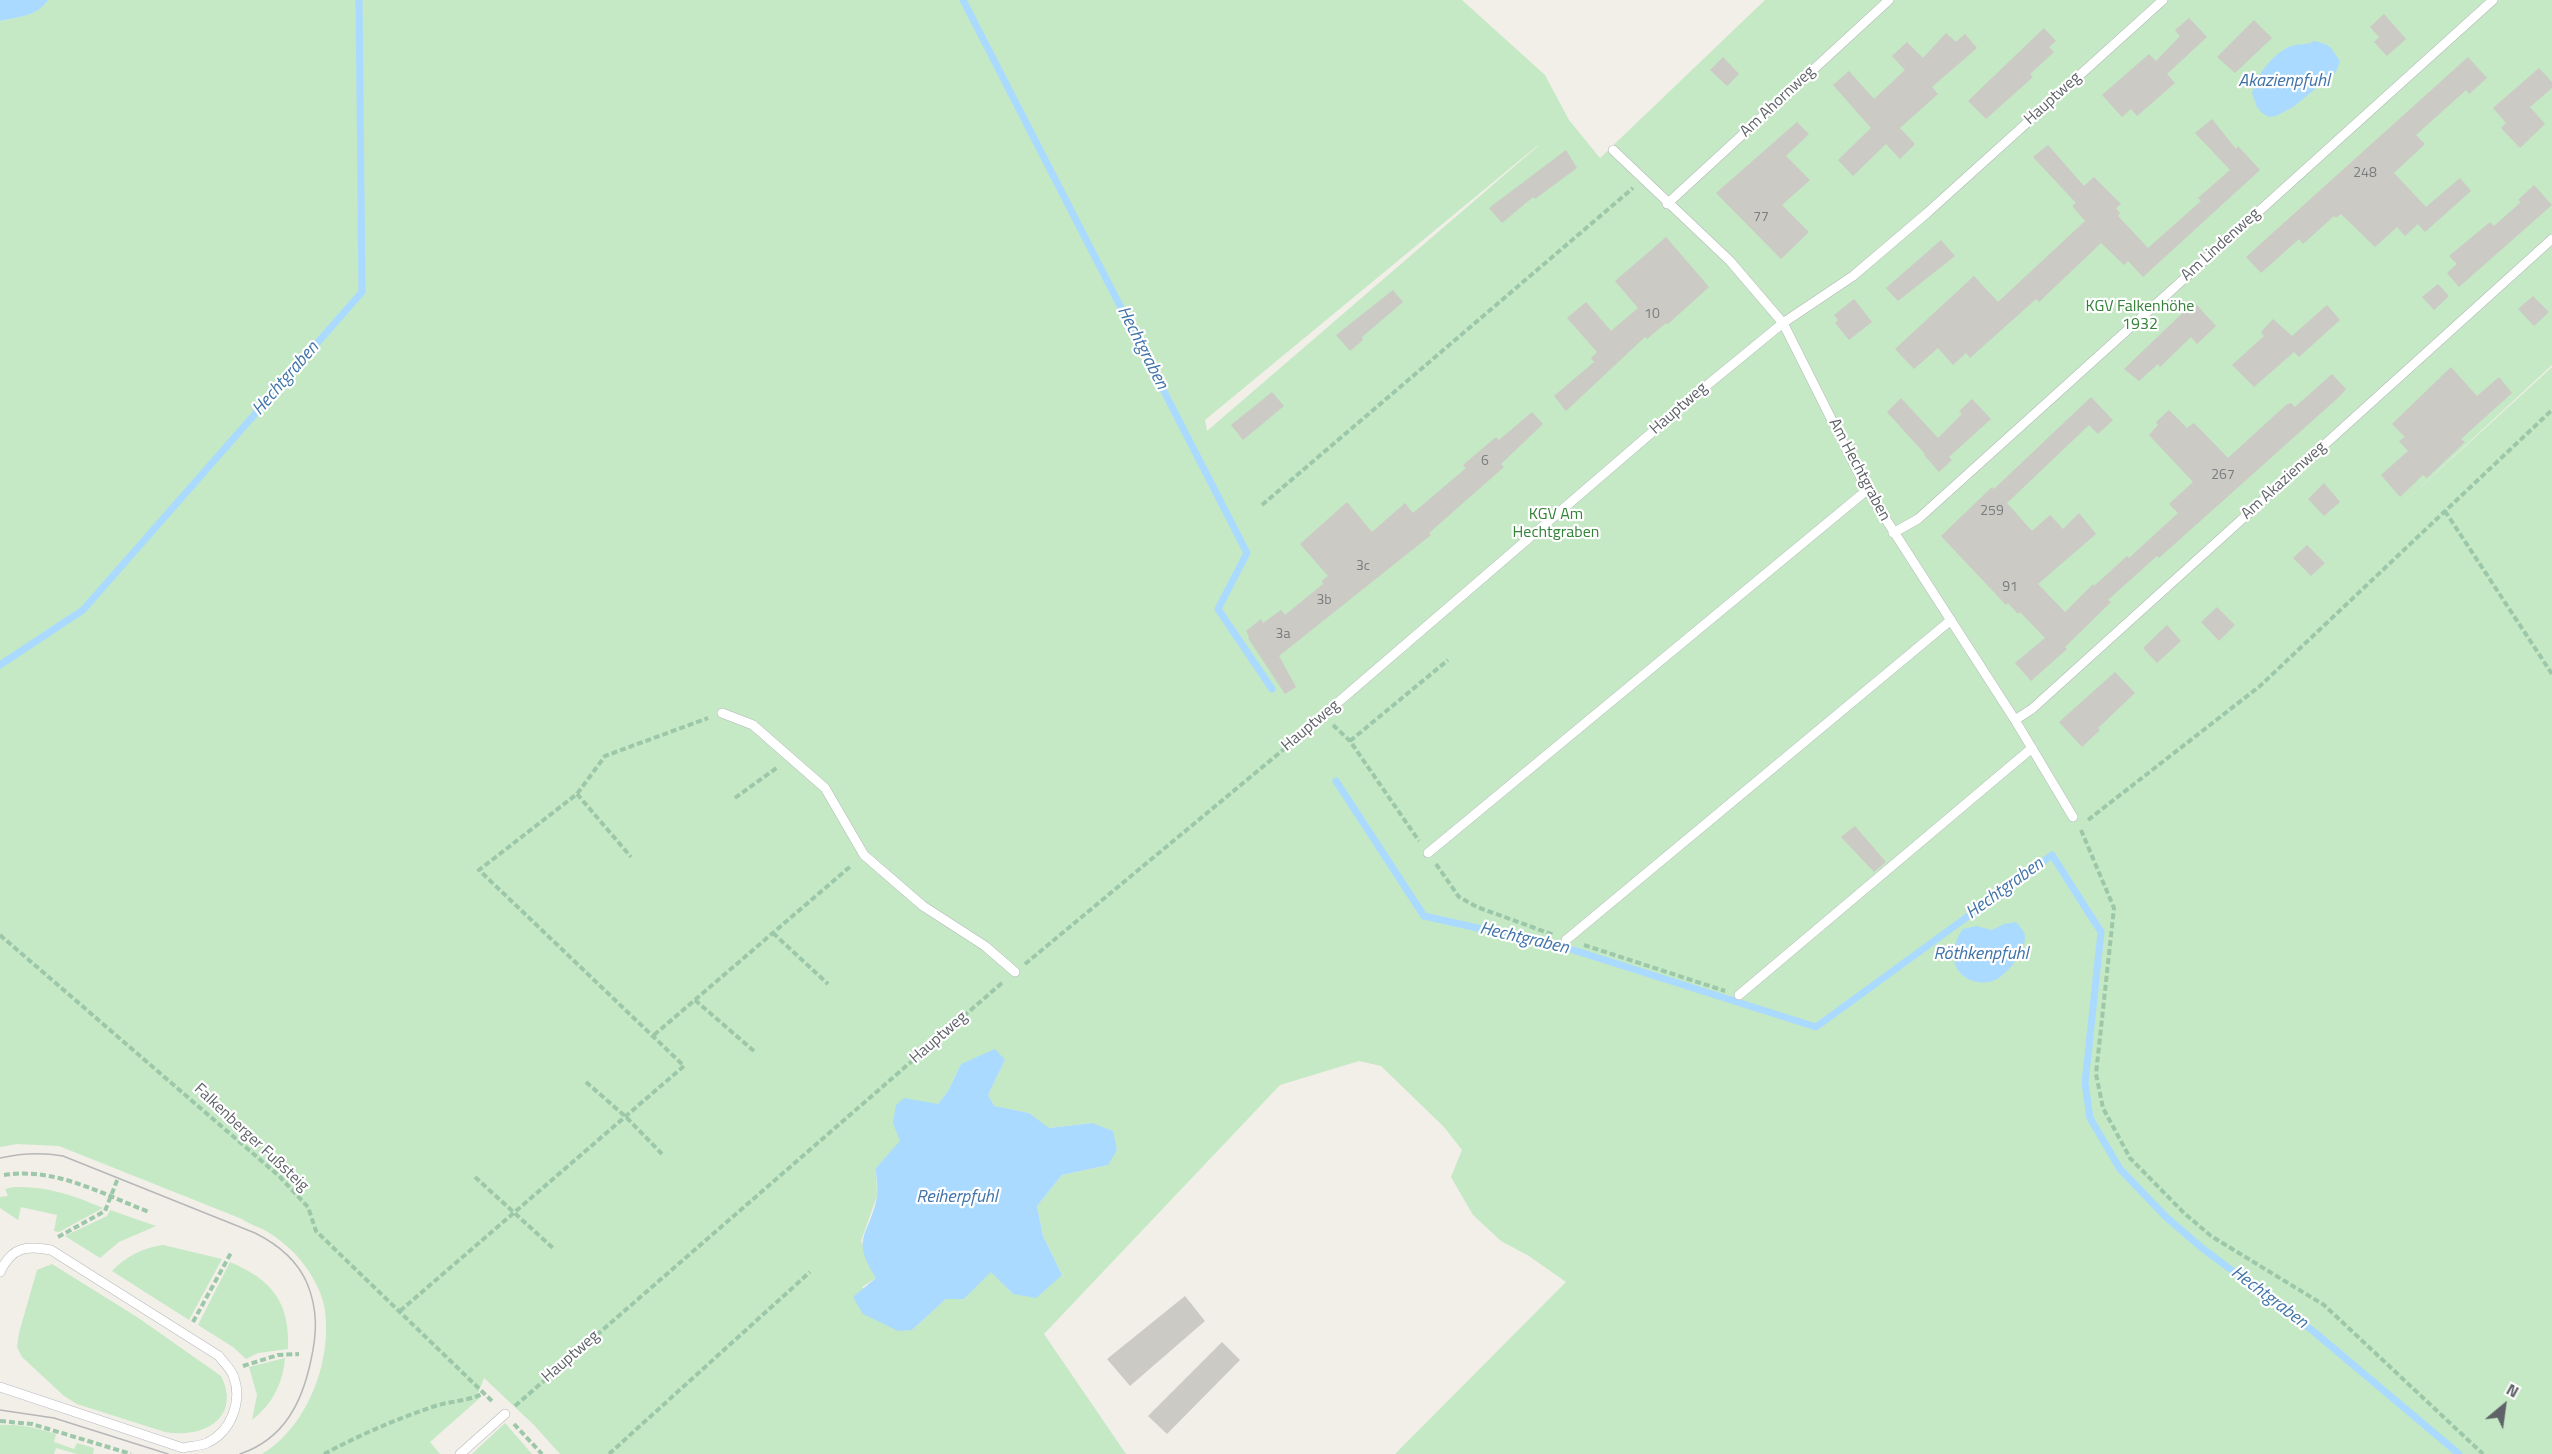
<!DOCTYPE html>
<html>
<head>
<meta charset="utf-8">
<style>
	body { margin:0 }
	#map { position:relative; width:2552px; height:1454px; overflow:hidden; background:#f1efe8; font-family:"Titillium Web",sans-serif }
	canvas { display:block }
	.north { position:absolute; left:2474px; top:1376px; width:60px; height:60px; -webkit-text-stroke:4px #fff; paint-order:stroke; rotate:29deg; font-size:16px; font-weight:700; line-height:24px; text-align:center; color:#5f6368 }
	.north::after { content:''; display:block; margin:auto; width:21px; height:27px; background:#5f6368; clip-path:polygon(50% 0,100% 100%,50% 72%,0 100%) }
</style>
</head>
<body>
<div id="map">
<canvas width="2552" height="1454"></canvas>
<div class="north">N</div>
</div>
<script>
const c = document.querySelector('canvas').getContext('2d');
c.lineJoin = 'round';
function paint(path, color) { c.fillStyle = color; c.fill(path, 'evenodd'); }
function strokePath(path, color, width, dash) { c.strokeStyle = color; c.lineWidth = width; c.lineCap = dash ? 'butt' : 'round'; c.setLineDash(dash || []); c.stroke(path); }
function label(font, color, halo, rows, align = 'center') {
  c.font = font + ' "Titillium Web",sans-serif'; c.lineWidth = 4.5; c.setLineDash([]); c.textBaseline = 'middle'; c.strokeStyle = halo; c.fillStyle = color; for (const [text, x, y, turn = 0] of rows) {
    c.save(); c.translate(x, y); c.rotate((+turn || 0) * Math.PI / 180); c.textAlign = isNaN(turn) ? turn : align; if (halo) c.strokeText(text, 0, 0); c.fillText(text, 0, 0); c.restore();
  }
}
const green = new Path2D(`
	M 48,0 L 1462,0 L 1545,75 L 1569,120 L 1600,158 L 1765,0 L 2552,0 L 2552,365 L 2401,505 L 2552,367 L 2552,1454 L 1395,1454 L 1566,1282 L 1529,1256 L 1501,1241 L 1473,1215 L 1451,1177 L 1462,1150 L 1444,1127 L 1381,1066 L 1359,1061 L 1280,1085 L 1044,1334 L 1126,1454 L 560,1454 L 534,1425 L 484,1378 L 478,1393 L 481,1397 L 430,1442 L 440,1454 L 262,1454 C 308,1427 334,1358 324,1305 C 320,1288 310,1271 298,1257 C 289,1247 278,1238 266,1231 C 259,1227 249,1224 242,1219 L 59,1146 L 17,1144 L 0,1147 L 0,21 C 18,17 37,16 48,0 ZM 1537,146 L 1538,146 L 1207,431 L 1205,420 ZM 1005,1060 L 988,1095 L 994,1107 L 1029,1113 L 1048,1128 L 1092,1123 L 1108,1165 L 1062,1175 L 1037,1206 L 1043,1236 L 1062,1275 L 1013,1294 L 991,1271 L 964,1299 L 946,1299 L 912,1330 L 862,1287 L 876,1278 L 861,1241 L 877,1196 L 876,1168 L 938,1104 L 948,1091 L 961,1064 Z
	M 14,1187 C 47,1186 73,1195 103,1208 L 59,1232 L 54,1231 L 57,1215 L 21,1207 L 18,1220 L 0,1208 L 0,1197 L 8,1196 L 5,1189 Z
	M 110,1210 L 156,1226 L 119,1242 L 100,1258 L 65,1236 L 107,1216 Z
	M 163,1245 L 222,1259 L 189,1320 L 112,1271 C 126,1256 143,1248 163,1245 Z
	M 230,1262 C 272,1280 290,1302 288,1349 L 258,1353 L 246,1359 L 233,1347 L 198,1325 Z
	M 52,1264 L 137,1317 L 221,1376 C 242,1418 203,1439 165,1432 L 77,1404 L 64,1396 L 22,1357 L 17,1347 L 19,1333 L 37,1270 Z
	M 285,1358 C 283,1383 272,1405 252,1420 L 257,1395 L 249,1367 Z
	M 505,1423 L 532,1454 L 472,1454 Z
	M 0,1425 C 20,1424 37,1428 56,1434 L 54,1442 L 74,1449 L 77,1443 L 94,1448 L 93,1454 L 77,1454 L 56,1448 L 54,1454 L 0,1454 Z`);
const water = new Path2D(`
	M 0,0 L 48,0 C 38,16 18,17 0,21 Z
	M 2314,41 C 2332,45 2330,47 2340,61 L 2336,72 L 2293,107 L 2276,116 L 2269,117 L 2262,113 L 2257,107 L 2252,93 C 2257,75 2272,54 2291,46 C 2299,43 2306,46 2314,41 Z
	M 2016,922 C 2020,927 2025,931 2025,937 C 2025,952 2009,972 1997,979 C 1981,988 1956,979 1954,959 C 1953,948 1956,938 1963,929 L 1976,926 L 1992,930 L 2004,924 Z
	M 995,1049 L 1005,1060 L 988,1095 L 994,1106 L 1029,1113 L 1049,1128 L 1092,1123 L 1113,1131 L 1117,1150 L 1108,1165 L 1062,1175 L 1037,1206 L 1043,1236 L 1062,1275 L 1036,1298 L 1013,1294 L 991,1272 L 964,1299 L 946,1299 L 912,1330 L 898,1331 L 863,1314 L 853,1297 L 876,1278 C 850,1236 869,1237 877,1197 C 878,1188 876,1177 876,1168 L 900,1141 L 893,1123 L 896,1105 L 904,1098 L 938,1104 L 948,1091 L 961,1064 Z`);
const stream = new Path2D(`
	M 963,0 L 1247,553 L 1218,609 L 1272,689
	M 0,665 L 83,610 L 362,292 L 359,0
	M 1336,781 L 1424,916 L 1567,948 L 1816,1027 L 2052,855 L 2101,932 L 2085,1083 L 2090,1118 L 2120,1169 L 2166,1217 L 2202,1248 L 2313,1331 L 2459,1454`);
const building = new Path2D(`
	M 2384,14 L 2406,39 L 2387,56 L 2374,42 L 2379,37 L 2370,27 Z
	M 2189,18 L 2207,37 L 2167,74 L 2175,83 L 2137,116 L 2131,109 L 2122,117 L 2102,95 L 2149,54 L 2156,61 L 2180,36 L 2175,30 Z
	M 2254,20 L 2272,38 L 2235,73 L 2217,57 Z
	M 2044,28 L 2056,41 L 2049,47 L 2054,52 L 2030,74 L 2033,77 L 1986,119 L 1968,101 Z
	M 1946,33 L 1956,42 L 1965,34 L 1977,48 L 1932,87 L 1938,94 L 1900,128 L 1915,144 L 1900,159 L 1886,144 L 1853,176 L 1838,160 L 1871,128 L 1833,85 L 1849,71 L 1874,99 L 1905,70 L 1892,56 L 1907,42 L 1923,58 Z
	M 1723,57 L 1739,74 L 1727,86 L 1710,70 Z
	M 2468,57 L 2487,78 L 2469,94 L 2466,90 L 2416,135 L 2425,144 L 2394,173 L 2426,207 L 2460,178 L 2471,191 L 2425,232 L 2418,224 L 2405,236 L 2397,227 L 2375,247 L 2341,214 L 2336,218 L 2334,216 L 2303,244 L 2299,239 L 2261,273 L 2246,257 Z
	M 2539,68 L 2552,82 L 2552,88 L 2530,107 L 2545,124 L 2520,148 L 2501,128 L 2506,123 L 2493,108 Z
	M 2212,119 L 2236,149 L 2238,146 L 2260,170 L 2143,277 L 2128,261 L 2124,265 L 2101,243 L 2039,302 L 2036,299 L 1970,358 L 1966,353 L 1953,365 L 1938,348 L 1914,369 L 1895,349 L 1974,276 L 1998,302 L 2085,221 L 2072,206 L 2076,203 L 2033,157 L 2048,145 L 2084,186 L 2094,177 L 2121,204 L 2116,208 L 2120,213 L 2118,216 L 2148,248 L 2201,201 L 2198,198 L 2230,170 L 2195,133 Z
	M 1797,122 L 1809,134 L 1786,156 L 1810,180 L 1782,205 L 1809,232 L 1781,259 L 1716,193 Z
	M 1566,150 L 1577,168 L 1535,199 L 1533,197 L 1502,223 L 1489,208 Z
	M 2534,185 L 2552,205 L 2459,287 L 2447,273 L 2457,264 L 2449,256 L 2490,222 L 2494,226 L 2521,202 L 2518,200 Z
	M 1666,237 L 1709,287 L 1668,324 L 1666,323 L 1647,339 L 1645,337 L 1566,411 L 1554,396 L 1594,362 L 1591,358 L 1597,352 L 1567,318 L 1586,302 L 1611,331 L 1638,308 L 1615,281 Z
	M 1941,240 L 1955,256 L 1898,301 L 1886,288 Z
	M 2438,284 L 2449,296 L 2434,310 L 2422,297 Z
	M 1393,290 L 1403,302 L 1362,337 L 1363,340 L 1350,351 L 1336,335 Z
	M 2533,296 L 2549,312 L 2534,326 L 2518,309 Z
	M 1854,299 L 1872,322 L 1849,340 L 1835,323 L 1838,320 L 1834,315 Z
	M 2194,302 L 2216,326 L 2197,344 L 2191,337 L 2160,367 L 2158,364 L 2139,381 L 2124,369 Z
	M 2327,305 L 2340,320 L 2299,357 L 2294,352 L 2254,387 L 2232,365 L 2264,336 L 2261,332 L 2273,319 L 2292,336 Z
	M 2451,367 L 2477,396 L 2499,377 L 2512,393 L 2461,439 L 2465,442 L 2427,478 L 2423,475 L 2400,497 L 2381,475 L 2408,451 L 2399,441 L 2405,437 L 2392,424 Z
	M 2332,374 L 2346,389 L 2340,396 L 2159,558 L 2157,556 L 2108,600 L 2111,602 L 2065,647 L 2067,649 L 2031,681 L 2015,663 L 2045,638 L 2020,612 L 2018,614 L 2008,603 L 2006,605 L 1941,536 L 1992,487 L 1994,489 L 2091,397 L 2113,420 L 2098,434 L 2089,425 L 2007,503 L 2032,531 L 2050,515 L 2063,529 L 2079,513 L 2096,534 L 2038,584 L 2065,612 L 2093,584 L 2094,586 L 2127,556 L 2129,558 L 2178,513 L 2169,504 L 2193,482 L 2149,435 L 2158,425 L 2156,422 L 2169,410 L 2187,428 L 2194,423 L 2228,458 L 2287,404 L 2291,403 L 2295,407 Z
	M 1272,392 L 1284,406 L 1243,440 L 1231,425 Z
	M 1901,398 L 1938,438 L 1962,414 L 1959,411 L 1972,399 L 1991,419 L 1949,457 L 1952,460 L 1939,472 L 1924,455 L 1925,454 L 1887,412 Z
	M 1532,412 L 1543,424 L 1501,464 L 1504,467 L 1429,533 L 1431,535 L 1279,656 L 1296,687 L 1285,694 L 1248,638 L 1249,637 L 1246,631 L 1261,619 L 1263,623 L 1281,610 L 1285,615 L 1323,584 L 1322,581 L 1328,576 L 1300,544 L 1347,502 L 1372,532 L 1405,503 L 1413,513 L 1466,468 L 1463,465 L 1496,437 L 1499,440 Z
	M 2324,483 L 2340,502 L 2324,516 L 2308,499 Z
	M 2307,545 L 2325,563 L 2311,576 L 2293,558 Z
	M 2217,607 L 2235,625 L 2219,641 L 2201,622 Z
	M 2167,625 L 2181,641 L 2157,663 L 2143,648 Z
	M 2115,672 L 2135,693 L 2098,728 L 2100,730 L 2082,747 L 2059,722 Z
	M 1855,826 L 1886,862 L 1874,872 L 1841,837 Z
	M 1185,1296 L 1205,1321 L 1130,1386 L 1107,1359 Z
	M 1222,1342 L 1240,1360 L 1167,1434 L 1148,1416 Z`);
const path = new Path2D(`
	M 1262,505 L 1633,188
	M 2445,511 L 2552,674
	M 1333,725 L 1350,741 L 1419,841
	M 1350,741 L 1448,660
	M 577,794 L 631,857
	M 735,798 L 778,767
	M 2088,820 L 2260,686 L 2552,410
	M 2081,830 L 2114,908 L 2096,1074 L 2103,1108 L 2130,1158 L 2184,1213 L 2211,1236 L 2324,1305 L 2483,1454
	M 1436,864 L 1459,897 L 1477,907 L 1554,935
	M 773,933 L 828,984
	M 0,935 L 279,1176 L 308,1207 L 316,1231 L 494,1403
	M 1584,945 L 1725,991
	M 1025,964 L 1289,745
	M 695,1000 L 755,1052
	M 654,1035 L 852,865
	M 586,1082 L 626,1117 L 662,1154
	M 4,1175 C 56,1167 102,1194 149,1212
	M 475,1177 L 554,1249
	M 58,1237 L 105,1211 L 118,1178
	M 400,1311 L 684,1066 L 479,870 L 577,794 L 605,756 L 708,718
	M 193,1322 L 232,1251
	M 243,1366 L 278,1355 L 299,1354
	M 515,1406 L 1003,982
	M 0,1421 L 32,1424 L 131,1454
	M 514,1424 L 542,1454
	M 324,1454 C 360,1435 396,1419 435,1406 C 451,1401 469,1401 484,1393
	M 609,1454 L 810,1272`);
const service = new Path2D(`
	M 1613,150 L 1730,261 L 1783,323 L 1867,490 L 2015,720 L 2073,817
	M 1667,204 L 1889,0
	M 1893,533 L 1918,519 L 2493,0
	M 722,713 L 753,725 L 825,788 L 864,855 L 923,906 L 985,946 L 1015,972
	M 2015,720 L 2032,709 L 2552,239
	M 1300,735 L 1700,391 L 1783,323 L 1853,276 L 1927,213 L 2163,0
	M 1428,853 L 1867,490
	M 1566,940 L 1951,620
	M 1739,995 L 2032,748
	M 0,1272 C 12,1247 26,1245 51,1250 L 219,1356 C 223,1362 230,1368 233,1375 C 243,1400 232,1431 207,1443 C 200,1446 191,1446 183,1448 L 0,1387
	M 460,1454 L 505,1414`);
const tram = new Path2D(`
	M 0,1158 C 22,1153 41,1152 63,1156 L 255,1233 C 277,1244 297,1260 307,1283 C 318,1310 317,1333 311,1360 C 302,1403 284,1439 240,1454
	M 0,1410 L 54,1418 L 168,1454`);
const numberNames = [
	["248",2365,174],
	["77",1761,218],
	["10",1652,315],
	["6",1485,462],
	["267",2223,476],
	["259",1992,512],
	["3c",1363,567],
	["91",2010,588],
	["3b",1324,601],
	["3a",1283,635]
];
const streetNames = [
	["Hauptweg",2053,99,-42],
	["Am Ahornweg",1778,102,-43],
	["Am Lindenweg",2221,245,-42],
	["Hauptweg",1679,409,-41],
	["Am Hechtgraben",1859,470,62],
	["Am Akazienweg",2284,481,-42],
	["Hauptweg",1311,726,-40],
	["Hauptweg",939,1038,-41],
	["Falkenberger Fußsteig",251,1138,43],
	["Hauptweg",571,1357,-41]
];
const parkNames = [
	["KGV Falkenhöhe",2140,307],
	["1932",2140,325],
	["KGV Am",1556,515],
	["Hechtgraben",1556,533]
];
const waterNames = [
	["Akazienpfuhl",2284,82],
	["Hechtgraben",1142,348,63],
	["Hechtgraben",286,379,-49],
	["Hechtgraben",2005,889,-36],
	["Hechtgraben",1524,939,13],
	["Röthkenpfuhl",1981,955],
	["Reiherpfuhl",957,1198],
	["Hechtgraben",2269,1298,37]
];
paint(green, '#c5e8c5');
paint(water, '#aadaff');
strokePath(stream, '#aadaff', 7);
paint(building, '#cccac5');
strokePath(service, '#b5b8bc', 10);
strokePath(path, '#9cc7a9', 4, [6, 3]);
strokePath(service, '#fff', 9);
strokePath(tram, '#b6b7b8', 1.5);
label('14px', '#7a7d7f', null, numberNames);
label('16px', '#5f6368', '#fff', streetNames);
label('16px', '#348238', '#fff', parkNames);
label('italic 18px', '#4174aa', '#fff', waterNames);
</script>
</body>
</html>
